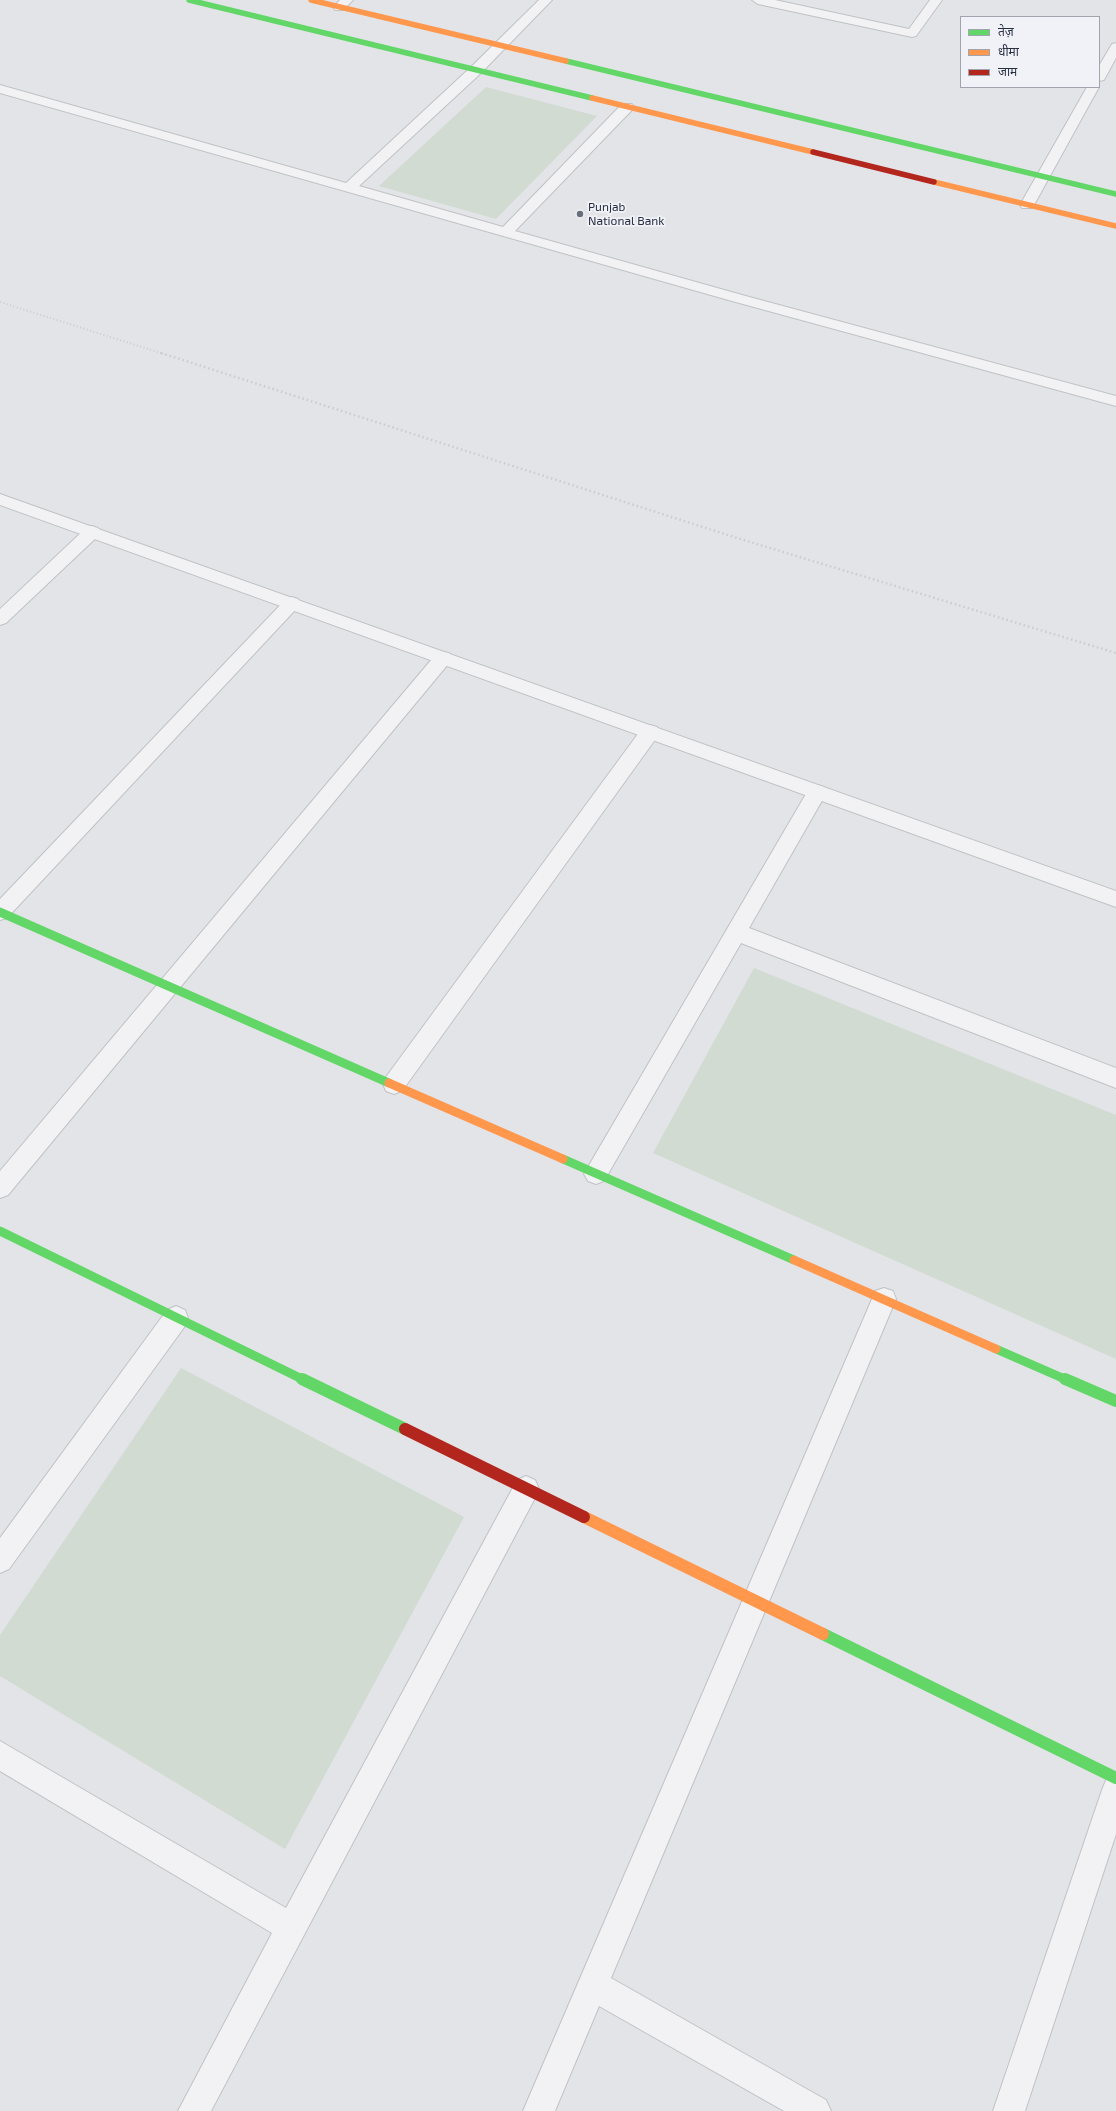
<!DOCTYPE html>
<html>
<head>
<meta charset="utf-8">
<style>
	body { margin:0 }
	#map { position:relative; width:1116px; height:2111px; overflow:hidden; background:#e2e4e7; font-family:"Exo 2","Noto Sans Devanagari",sans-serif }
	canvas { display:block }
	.legend { position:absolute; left:960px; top:16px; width:140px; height:72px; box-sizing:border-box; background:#f0f2f7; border:1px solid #a0a4ae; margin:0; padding:5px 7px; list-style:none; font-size:12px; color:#282f41 }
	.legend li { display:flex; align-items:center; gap:8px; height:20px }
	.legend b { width:20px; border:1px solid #a0a4ae }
</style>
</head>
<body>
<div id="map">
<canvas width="1116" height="2111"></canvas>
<ul class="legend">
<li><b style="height:5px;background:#63d668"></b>तेज़</li>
<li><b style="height:5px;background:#ff974d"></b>धीमा</li>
<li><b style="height:5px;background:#b3261e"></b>जाम</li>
</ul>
</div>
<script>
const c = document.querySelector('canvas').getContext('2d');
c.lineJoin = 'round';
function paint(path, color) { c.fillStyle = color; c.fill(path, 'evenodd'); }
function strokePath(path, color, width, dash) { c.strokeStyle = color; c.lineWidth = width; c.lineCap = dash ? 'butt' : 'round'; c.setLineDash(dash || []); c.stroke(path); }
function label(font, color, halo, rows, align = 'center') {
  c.font = font + ' "Exo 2",sans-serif'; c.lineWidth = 3.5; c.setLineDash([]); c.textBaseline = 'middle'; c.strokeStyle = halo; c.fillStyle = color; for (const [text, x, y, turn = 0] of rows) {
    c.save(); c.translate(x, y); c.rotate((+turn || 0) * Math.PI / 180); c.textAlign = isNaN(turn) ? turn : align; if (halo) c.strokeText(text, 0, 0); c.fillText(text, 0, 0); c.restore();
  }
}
const green = new Path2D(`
	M 486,87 L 597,116 L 496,219 L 379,186 Z
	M 754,968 L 1116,1115 L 1116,1359 L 653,1153 Z
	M 181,1368 L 464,1517 L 285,1849 L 0,1676 L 0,1635 Z`);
const lane = new Path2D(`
	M 92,526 L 98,528 L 101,532 L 98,536 L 6,623 L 0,625 L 0,609 L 86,528 Z
	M 292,597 L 298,599 L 301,603 L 298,607 L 7,918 L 0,920 L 0,899 L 286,599 Z
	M 443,652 L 449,653 L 452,658 L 449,663 L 8,1195 L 0,1198 L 0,1171 L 437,653 Z
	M 650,725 L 657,727 L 659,732 L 657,737 L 402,1091 L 394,1094 L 386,1091 L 383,1084 L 386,1077 L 643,727 Z
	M 817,785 L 824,787 L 827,792 L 749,928 L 1116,1068 L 1116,1088 L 741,943 L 604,1181 L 596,1184 L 588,1181 L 584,1174 L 588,1167 L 810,787 Z
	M 176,1306 L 185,1310 L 188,1318 L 185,1326 L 9,1569 L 0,1573 L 0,1538 L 167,1310 Z
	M 1116,1776 L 1116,1834 L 1025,2111 L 993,2111 L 1102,1790 L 1106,1780 Z`);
const street = new Path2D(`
	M 340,0 L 353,0 L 343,10 L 335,10 L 333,7 Z
	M 539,0 L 552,0 L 481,73 L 359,186 L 503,227 L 622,104 L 632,104 L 634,107 L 632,110 L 515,231 L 742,295 L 1116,396 L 1116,406 L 732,301 L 0,93 L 0,85 L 346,183 L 471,67 Z
	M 752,0 L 775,0 L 909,29 L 930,0 L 942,0 L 916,36 L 912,37 L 758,4 Z
	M 1116,43 L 1116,58 L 1104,80 L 1099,81 L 1099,66 L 1112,44 Z
	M 1099,86 L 1099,87 L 1034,205 L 1032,208 L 1022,208 L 1020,205 L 1087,87 Z
	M 0,494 L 1116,891 L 1116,907 L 0,505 Z
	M 884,1288 L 893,1291 L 896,1299 L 611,1978 L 826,2100 L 831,2111 L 784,2111 L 599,2006 L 555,2111 L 523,2111 L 872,1299 L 875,1291 Z
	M 526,1476 L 535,1480 L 539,1489 L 535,1498 L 211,2111 L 178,2111 L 272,1933 L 0,1771 L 0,1741 L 286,1908 L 517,1480 Z`);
const fastFar2 = new Path2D(`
	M 189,0 L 592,98
	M 566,61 L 1116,194`);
const fastFar1 = new Path2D(`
	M 0,912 L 389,1083
	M 563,1159 L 794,1260
	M 0,1231 L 304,1380
	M 996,1349 L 1067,1380`);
const fast = new Path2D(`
	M 302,1379 L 405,1429
	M 1065,1379 L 1116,1401
	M 823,1634 L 1116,1778`);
const slowFar2 = new Path2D(`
	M 311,0 L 566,61
	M 592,98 L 813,152
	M 934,182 L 1116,226`);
const slowFar1 = new Path2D(`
	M 389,1083 L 563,1159
	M 794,1260 L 996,1349`);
const slow = new Path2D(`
	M 584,1517 L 823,1634`);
const jamFar1 = new Path2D(`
	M 813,152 L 934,182`);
const jam = new Path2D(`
	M 405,1429 L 584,1517`);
const railFar1 = new Path2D(`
	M 0,302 L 164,354`);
const rail = new Path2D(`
	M 161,353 L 737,538 L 1116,653`);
const markers = [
	[580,214,4,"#696e7b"]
];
const farPoinames = [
	["Punjab",588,207],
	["National Bank",588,221]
];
paint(green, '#d2dbd2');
strokePath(lane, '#c0c2c5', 2);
strokePath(street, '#c0c2c5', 2);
paint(lane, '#f2f2f4');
paint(street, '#f2f2f4');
strokePath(fastFar2, '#63d668', 5.5);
strokePath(fastFar1, '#63d668', 9);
strokePath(fast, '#63d668', 12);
strokePath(slowFar2, '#ff974d', 5.5);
strokePath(slowFar1, '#ff974d', 9);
strokePath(slow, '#ff974d', 12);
strokePath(jamFar1, '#b3261e', 5.5);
strokePath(jam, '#b3261e', 12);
strokePath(railFar1, '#cbcccf', 2, [1, 2.5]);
strokePath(rail, '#cbcccf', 2.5, [1.5, 3]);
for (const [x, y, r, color] of markers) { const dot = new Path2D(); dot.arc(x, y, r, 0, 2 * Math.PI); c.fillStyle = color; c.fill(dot); strokePath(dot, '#f0f2f7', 1.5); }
label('12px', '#282f41', '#f0f2f7', farPoinames, 'left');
</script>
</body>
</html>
